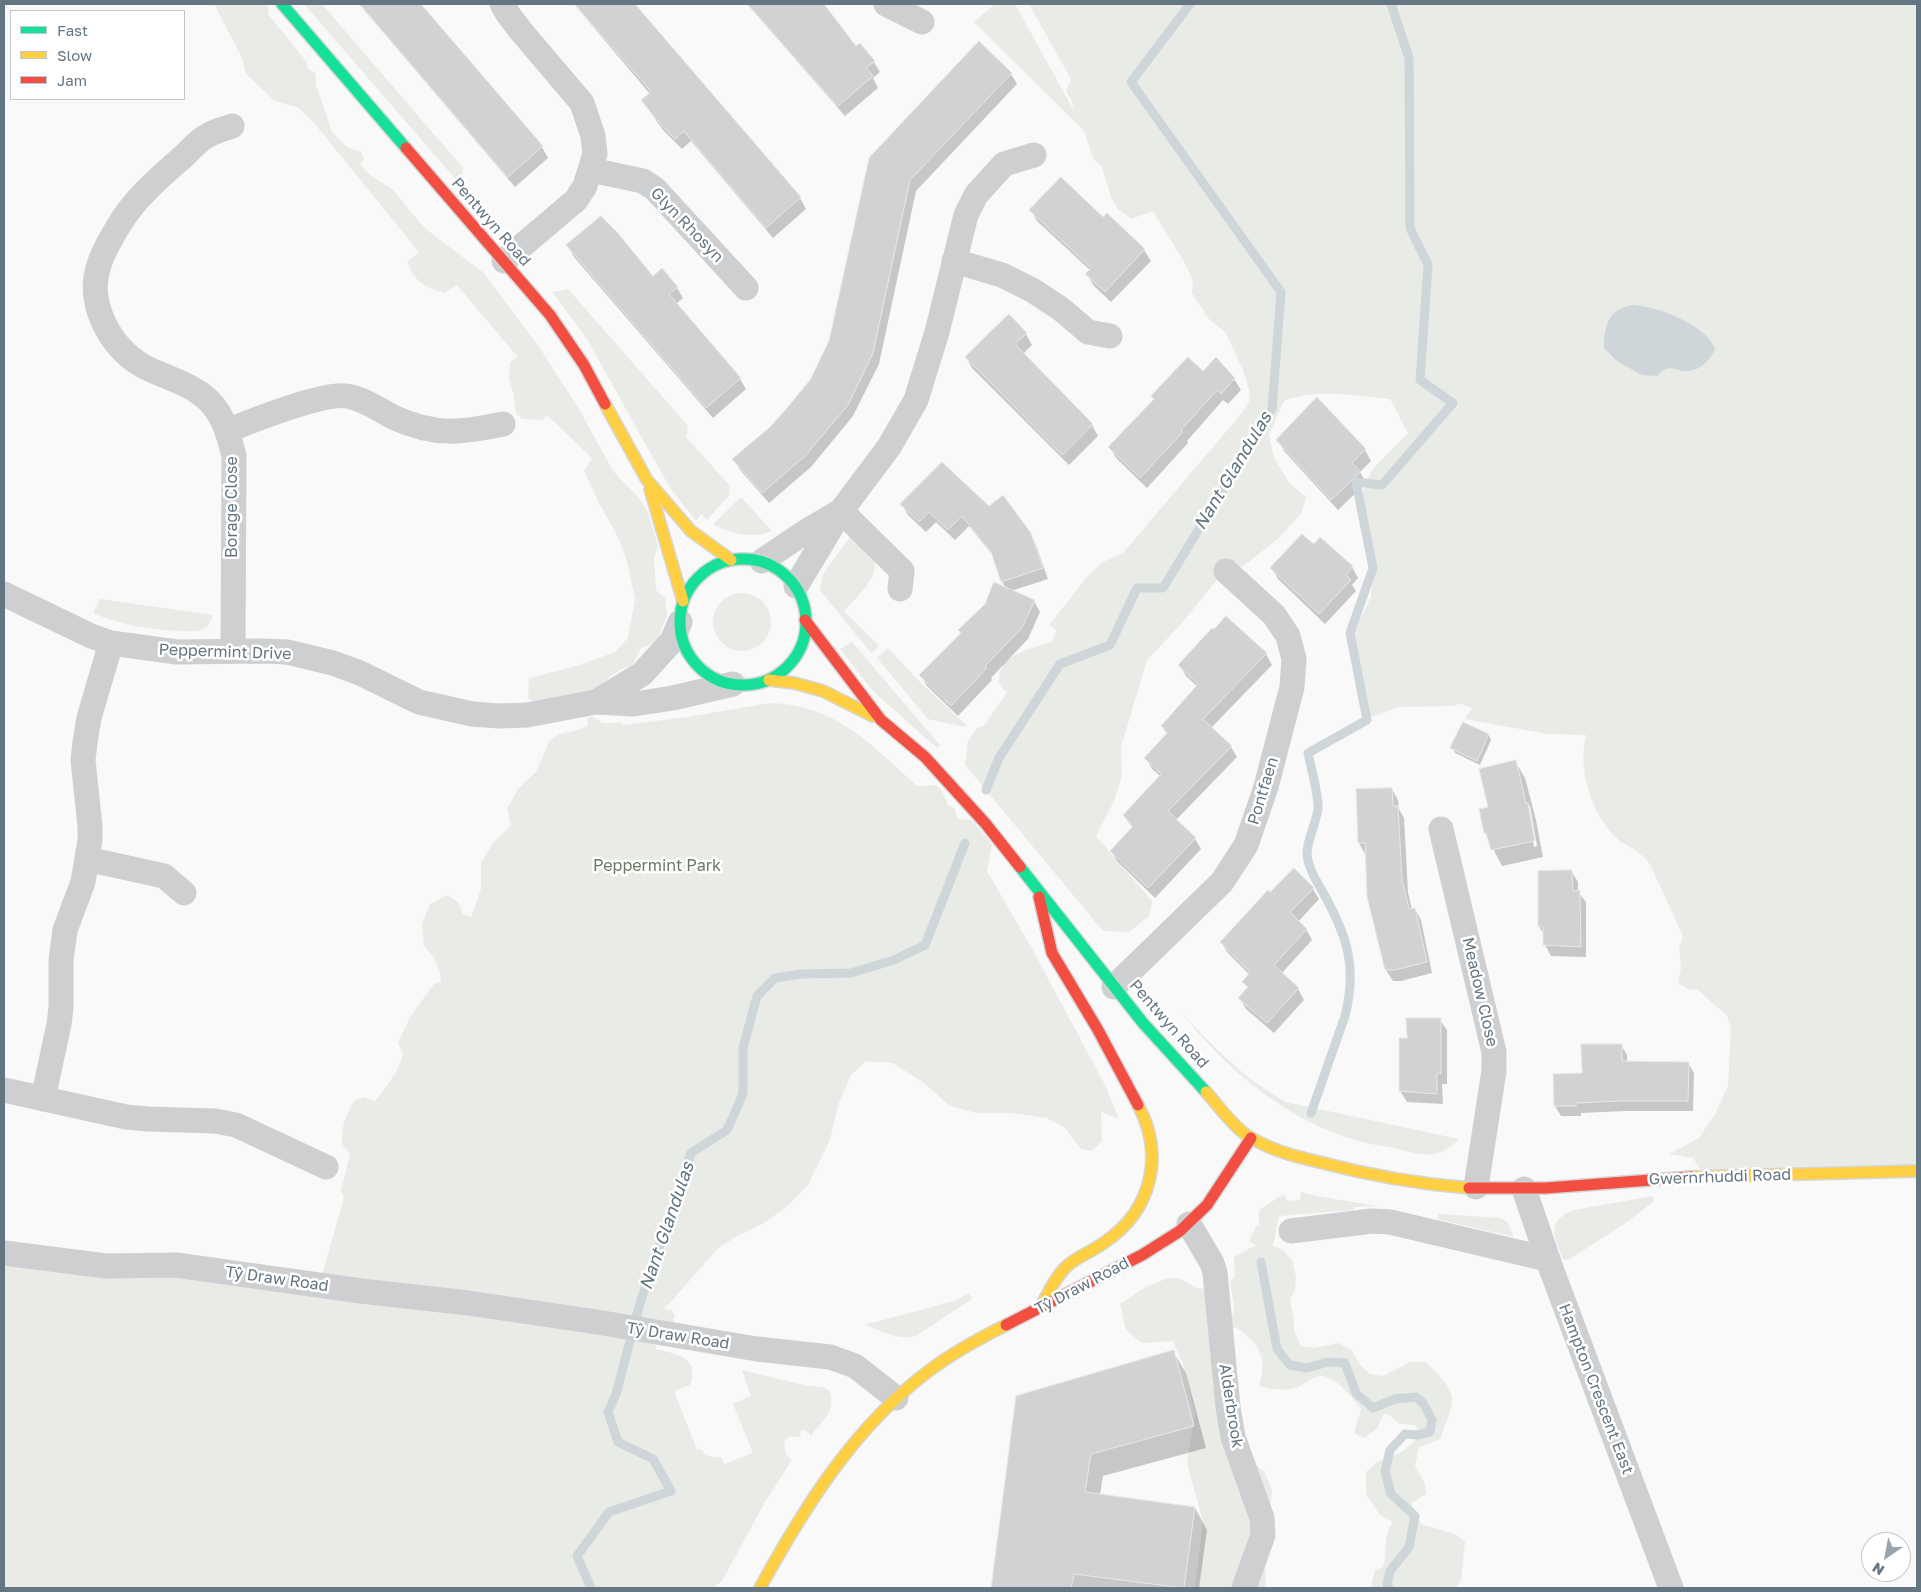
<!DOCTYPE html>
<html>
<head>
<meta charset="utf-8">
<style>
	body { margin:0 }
	#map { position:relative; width:1921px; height:1592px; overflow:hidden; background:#f9f9f9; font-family:"Golos Text",sans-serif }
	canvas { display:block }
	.frame { position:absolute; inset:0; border:5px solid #657683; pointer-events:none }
	.legend { position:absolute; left:10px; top:10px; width:175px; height:90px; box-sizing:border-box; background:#fff; border:1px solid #c1c8cd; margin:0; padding:6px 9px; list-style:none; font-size:15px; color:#657683 }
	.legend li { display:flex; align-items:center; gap:10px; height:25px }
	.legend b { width:25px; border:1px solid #c1c8cd }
	.north { position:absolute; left:1861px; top:1532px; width:50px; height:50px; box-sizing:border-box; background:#fff; border:1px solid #c1c8cd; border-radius:50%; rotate:213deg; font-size:14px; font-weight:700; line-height:20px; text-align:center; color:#657683 }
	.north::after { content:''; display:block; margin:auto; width:18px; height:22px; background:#99a4ac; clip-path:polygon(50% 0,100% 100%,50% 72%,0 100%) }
</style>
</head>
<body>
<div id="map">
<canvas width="1921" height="1592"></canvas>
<div class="frame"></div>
<ul class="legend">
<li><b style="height:6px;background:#16e098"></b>Fast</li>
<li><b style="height:6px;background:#ffcf43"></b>Slow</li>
<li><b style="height:6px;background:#f24e42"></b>Jam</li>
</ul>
<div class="north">N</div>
</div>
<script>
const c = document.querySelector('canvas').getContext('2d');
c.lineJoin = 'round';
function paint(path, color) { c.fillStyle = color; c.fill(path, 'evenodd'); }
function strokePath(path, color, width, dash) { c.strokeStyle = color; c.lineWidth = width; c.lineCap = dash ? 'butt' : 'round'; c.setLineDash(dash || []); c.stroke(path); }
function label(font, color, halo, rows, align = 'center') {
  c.font = font + ' "Golos Text",sans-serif'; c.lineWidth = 5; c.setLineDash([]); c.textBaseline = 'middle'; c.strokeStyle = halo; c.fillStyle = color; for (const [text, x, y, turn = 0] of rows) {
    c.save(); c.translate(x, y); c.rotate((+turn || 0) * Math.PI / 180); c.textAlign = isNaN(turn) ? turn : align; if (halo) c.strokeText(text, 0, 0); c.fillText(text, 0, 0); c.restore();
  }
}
const green = new Path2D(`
	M 214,4 L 264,4 L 269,8 L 268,14 L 306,61 L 308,69 L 316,74 L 316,85 L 332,132 L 347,147 L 361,152 L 364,159 L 360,164 L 369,174 L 393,190 L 420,223 L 431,233 L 484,273 L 539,347 L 579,409 L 613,471 L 638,497 L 648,512 L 658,546 L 654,559 L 656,590 L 665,598 L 667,615 L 657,642 L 641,648 L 632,666 L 621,669 L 608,678 L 596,691 L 538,706 L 528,698 L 529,678 L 580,665 L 615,652 L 628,638 L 635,599 L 627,561 L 618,537 L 600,505 L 584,471 L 592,458 L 547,415 L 543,420 L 522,419 L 516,413 L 514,395 L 509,379 L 510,362 L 517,358 L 517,356 L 457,285 L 445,293 C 425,288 415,282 407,262 L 419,252 L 314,123 L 299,108 L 275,101 L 246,74 L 242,58 Z
	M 304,4 L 322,4 L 463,168 L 461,180 L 458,182 Z
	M 995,4 L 1015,4 L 1074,111 L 1072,101 L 1066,91 L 1071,79 L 1029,4 L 1917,4 L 1917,1177 L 1701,1170 L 1693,1158 L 1669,1154 L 1699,1138 L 1715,1114 L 1728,1086 L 1731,1028 L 1727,1016 L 1697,989 L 1689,990 L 1678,983 L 1681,968 L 1679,948 L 1683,936 C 1675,919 1667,901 1659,884 C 1655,877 1653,869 1649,863 C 1641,851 1623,845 1613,835 C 1590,808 1578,770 1586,735 L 1548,734 L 1465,719 L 1472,708 L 1458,703 L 1455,706 L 1397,707 L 1365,720 C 1362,701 1351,691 1358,671 L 1354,660 L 1351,632 L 1353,628 L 1358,624 L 1370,599 L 1376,564 L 1363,532 L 1356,507 L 1372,470 L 1408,433 L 1390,399 C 1354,396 1319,388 1284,401 L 1269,434 L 1274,458 L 1290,484 L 1306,497 L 1302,512 L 1279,538 L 1246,564 L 1216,581 L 1181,624 L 1147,660 L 1121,747 L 1122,775 L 1114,801 L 1096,836 L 1152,901 L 1149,916 L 1129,932 L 1103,931 L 965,765 L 968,741 L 977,728 L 984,726 L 1007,692 L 1004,690 L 999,682 C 999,678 999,673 1001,669 C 1009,652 1035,648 1051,642 L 1057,630 L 1049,625 L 1086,578 L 1101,563 L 1123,553 L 1242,413 L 1250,400 L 1249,390 L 1243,370 L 1226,333 L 1208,318 L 1192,293 L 1193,281 L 1183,260 L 1153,211 L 1131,219 L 1117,208 L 1111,197 L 1102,167 L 1093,158 L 1084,131 L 974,22 Z
	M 568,289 L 688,426 L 686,437 L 730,486 L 729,495 L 707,520 L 701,514 L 696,521 L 670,488 L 587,339 L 552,292 Z
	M 741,497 L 772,531 C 755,539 728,534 713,524 Z
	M 850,537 C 856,541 864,546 869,551 C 888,572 856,597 844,611 L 879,646 L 871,653 L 820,590 L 823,574 Z
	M713 622a29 29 0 1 1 58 0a29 29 0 1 1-58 0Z
	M 100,599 L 213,615 C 211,621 208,628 201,630 C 196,632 187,631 182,631 C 151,630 121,625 93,613 Z
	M 852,642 L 940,745 L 937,748 L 872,690 L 840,649 Z
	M 888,648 L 918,680 L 967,726 L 966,727 L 928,719 L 877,658 Z
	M 770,703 C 835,704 872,745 917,786 L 936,785 L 942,791 L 948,805 L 954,808 L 958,819 L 971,820 L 992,844 L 987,871 L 1031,947 L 1104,1083 L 1119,1119 L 1101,1112 L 1102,1141 L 1092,1151 L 1081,1149 L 1065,1128 L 1047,1118 L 1012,1113 L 977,1113 L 950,1106 L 924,1083 L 893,1063 L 866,1061 L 851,1075 L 839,1102 L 830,1140 L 808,1185 L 789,1205 L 764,1223 L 737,1236 L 717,1249 L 669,1304 L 663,1309 L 672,1310 L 675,1316 L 672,1324 L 655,1338 L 656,1349 C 677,1355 700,1356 690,1385 L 674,1391 L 697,1450 L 701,1449 C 706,1457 712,1457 721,1457 L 724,1464 L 753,1453 L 733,1404 L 751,1396 L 742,1370 L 808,1386 L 822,1387 L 830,1391 C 836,1413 822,1420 811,1436 L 806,1431 L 801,1430 L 800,1437 L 789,1437 L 784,1441 L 786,1454 L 792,1460 L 765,1502 L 722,1581 L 713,1588 L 4,1588 L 4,1255 L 322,1275 L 344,1197 L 341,1191 L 350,1154 L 342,1144 C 341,1127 346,1115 354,1101 L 364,1097 L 375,1101 C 387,1086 399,1072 403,1053 L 398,1043 L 410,1017 L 434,984 L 441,982 L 440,972 L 434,958 L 424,946 L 422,924 L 430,904 L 447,895 L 458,902 L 463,914 L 471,917 L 481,889 L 481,862 L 494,842 L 511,826 L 507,809 L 518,789 L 536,772 L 550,740 L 559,734 L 579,730 L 588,726 L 587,719 C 595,714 595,720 603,723 C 607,724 616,722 621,722 L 624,725 L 688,717 Z
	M 1182,1013 C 1213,1047 1246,1080 1286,1102 L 1459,1139 C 1437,1162 1421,1154 1393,1148 C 1380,1145 1367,1144 1355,1140 C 1288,1121 1223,1067 1182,1013 Z
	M 1301,1192 L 1317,1196 L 1377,1206 L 1354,1207 L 1354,1210 L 1279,1216 L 1273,1246 L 1283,1250 L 1292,1260 L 1296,1277 L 1295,1290 L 1290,1300 L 1294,1321 L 1294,1331 L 1301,1346 L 1314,1348 L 1339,1343 L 1352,1351 L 1361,1366 L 1370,1374 L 1383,1376 L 1411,1362 L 1426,1362 C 1459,1395 1457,1396 1440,1439 L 1419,1447 L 1415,1466 L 1425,1484 L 1426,1494 L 1411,1503 L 1421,1524 L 1455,1534 L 1465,1541 L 1461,1581 L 1455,1588 L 1371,1588 L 1375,1570 L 1383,1567 C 1389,1549 1381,1540 1393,1522 L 1380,1515 L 1366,1494 L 1366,1472 L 1377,1462 L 1402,1452 L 1415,1441 L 1417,1426 L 1398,1423 L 1389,1415 L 1384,1414 L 1377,1429 L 1364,1438 L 1355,1434 L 1355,1430 L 1361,1409 C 1353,1398 1337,1378 1323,1376 C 1314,1375 1306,1383 1298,1387 C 1288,1391 1269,1390 1259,1386 C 1268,1357 1259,1342 1235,1327 L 1226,1337 L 1230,1378 L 1253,1464 L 1264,1471 L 1272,1490 L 1265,1564 L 1266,1588 L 1195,1588 L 1203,1522 L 1187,1463 L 1195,1414 L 1184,1367 L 1173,1341 L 1142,1343 L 1126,1330 L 1120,1304 L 1146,1287 L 1168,1278 L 1178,1278 L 1197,1288 L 1224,1291 L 1233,1316 L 1234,1305 L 1230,1282 L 1235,1275 L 1234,1257 L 1256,1245 L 1249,1242 L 1256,1226 L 1259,1226 L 1259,1210 L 1284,1194 L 1287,1201 L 1300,1200 Z
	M 1653,1196 L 1654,1201 L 1627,1222 L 1570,1259 L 1563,1260 C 1555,1237 1545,1221 1574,1210 Z
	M 1439,1214 L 1500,1218 C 1509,1221 1511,1229 1514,1237 L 1437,1219 Z
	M 969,1293 L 972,1299 L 916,1336 C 898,1341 881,1331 864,1324 L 872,1323 L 954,1301 Z`);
const water = new Path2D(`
	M 1633,305 C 1657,306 1707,325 1715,349 C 1710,360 1701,370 1688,371 C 1677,373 1669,361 1658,376 L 1642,375 L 1617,361 L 1604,348 C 1604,326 1608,309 1633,305 Z`);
const shadow = new Path2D(`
	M 359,4 L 418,4 L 542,147 L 548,158 L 515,187 Z
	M 574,4 L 634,4 L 800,198 L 806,209 L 773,238 L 691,141 L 682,149 L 663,130 L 642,100 L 650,94 Z
	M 747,4 L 808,4 L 825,22 L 874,62 L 880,72 L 873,78 L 878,88 L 845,116 Z
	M 1011,74 L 1017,84 L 916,191 L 879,364 L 853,416 L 811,467 L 769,503 L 740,470 L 734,459 L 771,428 L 811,381 L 831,341 L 870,158 Z
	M 1031,210 L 1103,219 L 1107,214 L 1144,250 L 1151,261 L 1111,302 L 1093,285 L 1087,274 L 1090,270 L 1037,221 Z
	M 568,246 L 677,288 L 683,298 L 676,304 L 740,379 L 746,389 L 713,418 L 574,257 Z
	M 1026,334 L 1032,345 L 1023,354 L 1092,425 L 1098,436 L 1069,465 L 972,368 L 966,357 Z
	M 1216,358 L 1234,379 L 1241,390 L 1228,404 L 1223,400 L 1187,441 L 1188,443 L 1147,488 L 1116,458 L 1110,447 L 1203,372 Z
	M 1317,399 L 1365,450 L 1371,461 L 1360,472 L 1366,483 L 1338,510 L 1284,451 L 1278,440 Z
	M 902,505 L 989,508 L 1030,533 L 1036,545 L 1048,579 L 1011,591 L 1034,601 L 1040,612 L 1028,639 L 991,678 L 992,680 L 958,716 L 927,686 L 921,675 L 961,634 L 959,631 L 1006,589 L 1002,581 L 994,557 L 969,526 L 955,540 L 936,522 L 926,532 L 908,515 Z
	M 1314,546 L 1352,567 L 1358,578 L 1352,585 L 1356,591 L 1325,624 L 1278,579 L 1272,568 Z
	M 1266,654 L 1272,665 L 1211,728 L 1231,747 L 1237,757 L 1176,820 L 1195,839 L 1201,849 L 1155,898 L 1118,862 L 1111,851 L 1133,828 L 1124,816 L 1160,776 L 1152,769 L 1146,758 L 1167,734 L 1162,726 L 1198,687 L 1186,676 L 1180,665 Z
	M 1464,723 L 1489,735 L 1491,740 L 1480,765 L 1455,753 L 1452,748 Z
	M 1515,761 L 1525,778 L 1536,820 L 1543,857 L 1502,866 L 1485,833 ZM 1526,803 L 1530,806 L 1537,846 L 1534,847 Z
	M 1392,789 L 1398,800 L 1399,809 L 1404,818 L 1408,892 L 1412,910 L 1415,909 L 1421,920 L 1432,973 L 1401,981 L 1393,981 L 1386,970 L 1365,854 L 1359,843 Z
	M 1572,872 L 1578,882 L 1578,892 L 1586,902 L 1586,957 L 1551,956 L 1545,945 L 1544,935 L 1539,926 Z
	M 1313,889 L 1319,899 L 1298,922 L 1306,929 L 1312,940 L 1281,974 L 1298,989 L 1304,1000 L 1274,1033 L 1246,1009 L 1240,998 L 1248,989 L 1244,982 L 1250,975 L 1228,953 L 1221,942 L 1270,894 Z
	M 1440,1020 L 1447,1030 L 1447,1084 L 1442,1084 L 1443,1104 L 1407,1102 L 1400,1091 L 1408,1039 Z
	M 1621,1045 L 1627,1055 L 1627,1062 L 1688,1063 L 1694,1073 L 1693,1111 L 1625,1111 L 1581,1113 L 1581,1116 L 1561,1116 L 1555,1106 L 1554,1075 L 1583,1074 Z
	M 1173,1351 L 1186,1373 L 1206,1448 L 1103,1476 L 1100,1495 L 1195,1508 L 1207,1530 L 1199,1588 L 992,1588 L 1017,1397 Z`);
const stream = new Path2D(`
	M 986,790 L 999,758 L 1060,664 L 1110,645 L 1137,588 L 1163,588 L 1272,409 L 1281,292 L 1131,82 L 1190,4
	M 1311,1113 L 1345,1016 C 1357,968 1348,938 1325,896 C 1318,883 1308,869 1307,854 C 1307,839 1316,824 1318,809 C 1319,796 1311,768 1308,753 L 1367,720 L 1350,633 L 1373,568 L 1356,482 L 1382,485 L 1453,403 L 1420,380 L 1428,265 L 1410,228 L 1409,58 L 1391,4
	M 1261,1262 L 1277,1349 L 1290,1365 L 1307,1368 L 1328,1362 L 1345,1363 L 1356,1393 L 1373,1408 L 1395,1399 L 1416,1397 L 1423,1403 L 1432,1420 L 1430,1432 L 1418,1435 L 1405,1434 L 1390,1450 L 1385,1471 L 1391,1494 L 1415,1516 L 1409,1547 L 1390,1571 L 1387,1585 L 1389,1588
	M 591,1588 L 577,1556 L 609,1512 L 671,1491 L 653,1459 L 618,1442 L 608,1412 L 616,1394 L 640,1303 L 691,1153 L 727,1130 L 743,1094 L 743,1048 L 757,996 L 775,978 L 802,974 L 851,973 L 894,960 L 925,945 L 965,843`);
const building = new Path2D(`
	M 360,4 L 421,4 L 543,146 L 508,177 Z
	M 575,4 L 635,4 L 801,197 L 766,228 L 684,131 L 675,139 L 656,119 L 641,100 L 651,92 Z
	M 748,4 L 824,4 L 856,46 L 860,43 L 875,61 L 866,68 L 873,76 L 838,106 Z
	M 979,41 L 1012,73 L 910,180 L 873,353 L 848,405 L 805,456 L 762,493 L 732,459 L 770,427 L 787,408 L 810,380 L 829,341 L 869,158 Z
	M 1061,177 L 1103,217 L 1107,213 L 1145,249 L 1105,292 L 1085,274 L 1091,268 L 1029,210 Z
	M 601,216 L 617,232 L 653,276 L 662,268 L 678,287 L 669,294 L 741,378 L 706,408 L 566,245 Z
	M 1009,314 L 1027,333 L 1015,344 L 1093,424 L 1062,455 L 965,357 Z
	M 1188,357 L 1203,371 L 1216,357 L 1235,378 L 1221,394 L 1217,390 L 1181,430 L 1183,432 L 1140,478 L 1108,447 L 1154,399 L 1151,396 Z
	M 1317,397 L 1366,449 L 1352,463 L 1361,472 L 1331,500 L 1276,440 Z
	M 942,462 L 989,506 L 1003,495 L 1031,533 L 1043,568 L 1001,582 L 991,552 L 962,516 L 948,530 L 929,512 L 919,522 L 900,504 Z
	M 1302,534 L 1314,544 L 1320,537 L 1353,566 L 1346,575 L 1351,580 L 1319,614 L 1270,568 Z
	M 994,582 L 1035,600 L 1022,628 L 985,666 L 987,668 L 951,706 L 919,675 L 961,633 L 958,630 L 985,604 Z
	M 1226,616 L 1267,653 L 1203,719 L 1232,746 L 1168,811 L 1196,838 L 1148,888 L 1110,851 L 1133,826 L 1123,815 L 1161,774 L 1144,758 L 1168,732 L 1161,726 L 1198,684 L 1178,665 L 1212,628 L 1214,629 Z
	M 1463,722 L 1489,734 L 1477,761 L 1450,748 Z
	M 1516,760 L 1526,803 L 1528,803 L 1535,841 L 1491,850 L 1486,833 L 1484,833 L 1479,809 L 1488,807 L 1479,769 Z
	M 1392,788 L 1393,806 L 1398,806 L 1402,880 L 1409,909 L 1415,908 L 1427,962 L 1395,970 L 1385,970 L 1367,897 L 1365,843 L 1358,843 L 1356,789 Z
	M 1294,868 L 1314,888 L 1290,912 L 1307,929 L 1274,965 L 1299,988 L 1267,1023 L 1238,998 L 1248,987 L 1242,982 L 1250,972 L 1220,942 L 1268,890 L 1270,892 Z
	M 1572,870 L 1573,891 L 1580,890 L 1581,947 L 1543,945 L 1543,927 L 1538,926 L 1538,871 Z
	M 1406,1018 L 1441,1018 L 1441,1074 L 1437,1073 L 1437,1094 L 1399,1091 L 1399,1038 L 1407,1038 Z
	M 1581,1044 L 1622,1044 L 1622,1061 L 1689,1062 L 1688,1101 L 1619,1101 L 1576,1103 L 1576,1106 L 1554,1106 L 1553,1074 L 1582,1073 Z
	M 1174,1350 L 1194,1426 L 1091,1454 L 1085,1492 L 1195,1507 L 1184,1588 L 1074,1574 L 1071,1588 L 991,1588 L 1016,1396 Z`);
const street = new Path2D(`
	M 502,4 L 508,14 L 520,30 L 582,103 L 593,136 L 595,154 L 585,186 L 576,200 L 504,261
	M 886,4 L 922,22
	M 232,126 C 224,129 214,131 207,136 C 199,140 191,149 184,156 C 160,177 136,197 119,225 C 112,237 103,251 99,265 C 86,303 110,347 143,366 C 161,376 184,381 201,394 C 222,409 228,432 234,456 L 233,651
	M 591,170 L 643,181 L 655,189 L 746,288
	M 954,261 L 1002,275 L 1032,290 L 1061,309 L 1088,332 L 1110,336
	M 227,431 C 251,421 324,392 347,396 C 365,399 379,410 395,418 C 436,436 460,433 503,424
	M 841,511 L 902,571 L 900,589
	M 762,561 L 805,532 L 839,512
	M 796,586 L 841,511 L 889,447 L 916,400 L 937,332 L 962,231 L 966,215 L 976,195 L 1004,164 L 1034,155
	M 4,594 L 91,636 L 111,643 L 177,652 L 264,651 L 287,652 L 333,663 L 360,673 L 419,702 L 472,714 L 499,716 L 527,715 L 596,702 L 634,704 L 673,698 L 733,684
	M 596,702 L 642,674 L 672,641 L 680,622
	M 1441,829 L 1494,1052 L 1494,1071 L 1476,1187
	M 87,859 L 164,876 L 184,893
	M 1114,987 L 1222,882 L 1246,845 L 1266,787 L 1292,687 L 1294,659 L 1288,636 L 1274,615 L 1226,571
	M 4,1090 L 126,1117 L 148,1119 L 215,1121 L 236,1125 L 326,1167
	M 43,1099 L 59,1024 L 61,1008 L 61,960 L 65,930 L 83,882 L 90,840 L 90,826 L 83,760 L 85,742 L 89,718 L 111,643
	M 1524,1189 L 1552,1271 L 1671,1588
	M 1189,1224 L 1212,1263 L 1215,1273 L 1228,1407 L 1233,1437 L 1262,1518 L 1263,1535 L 1244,1588
	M 1291,1231 L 1372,1221 L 1390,1222 L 1547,1259
	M 4,1253 L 106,1266 L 176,1265 L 361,1291 L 468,1303 L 597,1322 L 757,1349 L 830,1357 L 855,1366 L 896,1398`);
const fast = new Path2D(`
	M 282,4 L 406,148
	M680 622a63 63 0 1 1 126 0a63 63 0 1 1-126 0Z
	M 1020,867 L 1143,1023 L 1206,1092`);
const slow = new Path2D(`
	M 605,404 L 647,480 L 691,531 L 731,560
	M 650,489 L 683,601
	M 769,680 L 794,683 L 823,691 L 873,716
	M 1206,1092 C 1218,1105 1230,1123 1245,1134 C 1267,1149 1293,1156 1319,1162 C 1368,1175 1418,1184 1469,1188
	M 1691,1177 L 1917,1171
	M 1040,1308 C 1048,1294 1055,1277 1067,1266 C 1078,1256 1093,1251 1105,1242 C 1152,1210 1165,1155 1138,1105
	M 760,1588 C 805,1506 855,1426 930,1370 C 954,1352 980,1338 1006,1325`);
const jam = new Path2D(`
	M 406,148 L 550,315 L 584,365 L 605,404
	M 805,620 L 881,720 L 925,757 L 985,823 L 1020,867
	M 1039,897 L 1052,953 L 1098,1030 L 1138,1105
	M 1469,1188 L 1546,1188 L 1691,1177
	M 1006,1325 L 1142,1255 L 1180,1231 L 1207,1205 L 1251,1138`);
const streetNames = [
	["Pentwyn Road",491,222,49],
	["Glyn Rhosyn",687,225,46],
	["Borage Close",232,507,-90],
	["Peppermint Drive",225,652,2],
	["Pontfaen",1263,791,-73],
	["Meadow Close",1480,992,77],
	["Pentwyn Road",1169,1024,49],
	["Gwernrhuddi Road",1720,1177,-2],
	["Tŷ Draw Road",277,1279,8],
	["Tŷ Draw Road",1082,1286,-28],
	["Tŷ Draw Road",678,1336,9],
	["Hampton Crescent East",1596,1389,69],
	["Alderbrook",1231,1406,81]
];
const parkNames = [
	["Peppermint Park",657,866]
];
const waterNames = [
	["Nant Glandulas",1233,471,-59],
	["Nant Glandulas",667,1226,-71]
];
paint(green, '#e8ebe6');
paint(water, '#ced6d9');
paint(shadow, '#0003');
strokePath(stream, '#ced6d9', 9);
paint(building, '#d0d2d3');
strokePath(building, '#e8e8e8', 1);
strokePath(fast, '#d5d6d7', 14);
strokePath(slow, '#d5d6d7', 14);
strokePath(jam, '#d5d6d7', 14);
strokePath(street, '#cecfd0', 25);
strokePath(fast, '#16e098', 11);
strokePath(slow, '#ffcf43', 11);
strokePath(jam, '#f24e42', 11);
label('16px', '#657683', '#fff', streetNames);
label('16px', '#687a64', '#fff', parkNames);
label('italic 18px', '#60757c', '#fff', waterNames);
</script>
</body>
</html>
